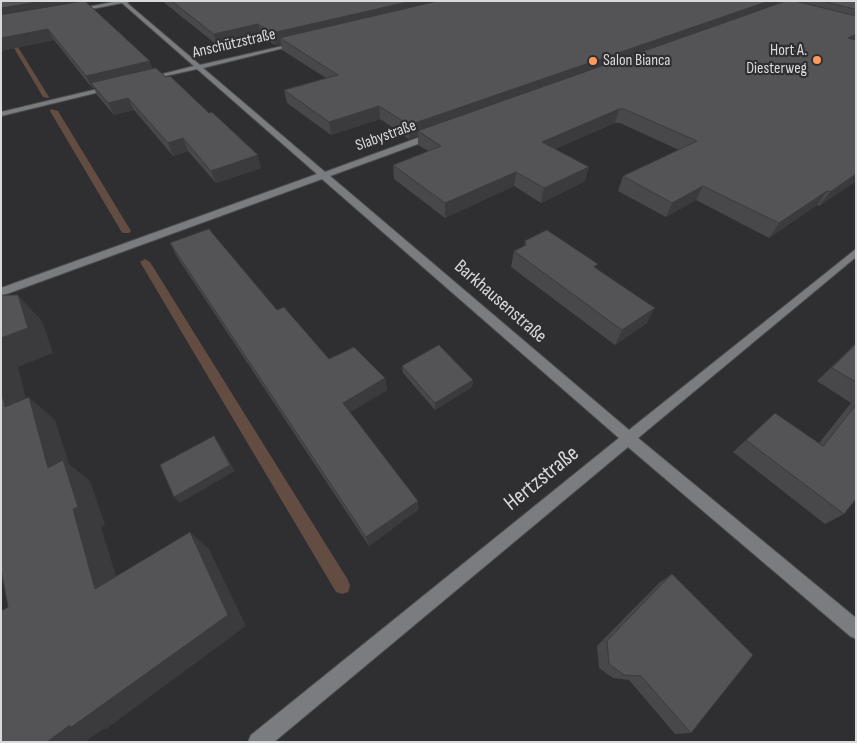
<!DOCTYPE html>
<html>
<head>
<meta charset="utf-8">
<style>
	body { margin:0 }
	#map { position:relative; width:857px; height:743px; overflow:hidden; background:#2f2f32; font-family:"Sofia Sans Condensed",sans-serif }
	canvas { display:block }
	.frame { position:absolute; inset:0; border:2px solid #d9dadc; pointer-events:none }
</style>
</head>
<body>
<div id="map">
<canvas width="857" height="743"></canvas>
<div class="frame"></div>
</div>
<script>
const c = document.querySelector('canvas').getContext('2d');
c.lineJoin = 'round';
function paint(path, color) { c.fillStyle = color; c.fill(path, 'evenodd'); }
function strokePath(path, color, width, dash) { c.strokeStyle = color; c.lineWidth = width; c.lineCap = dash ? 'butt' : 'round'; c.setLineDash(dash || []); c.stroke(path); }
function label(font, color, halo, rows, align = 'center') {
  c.font = font + ' "Sofia Sans Condensed",sans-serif'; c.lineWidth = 4.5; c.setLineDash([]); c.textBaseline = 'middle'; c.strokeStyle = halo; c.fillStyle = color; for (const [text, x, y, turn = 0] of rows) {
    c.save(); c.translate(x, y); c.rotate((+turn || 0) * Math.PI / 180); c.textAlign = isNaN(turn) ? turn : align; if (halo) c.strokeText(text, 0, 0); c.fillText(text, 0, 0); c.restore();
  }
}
const stream = new Path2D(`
	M 8,31 L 49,97 L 48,98 L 43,97 L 5,33 Z
	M 51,109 L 58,111 L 131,231 L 129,233 L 123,233 L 121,231 L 50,111 Z
	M 145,259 L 150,262 L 348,580 L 350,586 L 348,592 L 342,594 L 336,592 L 140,262 Z`);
const minor = new Path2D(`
	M 118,1 L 130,1 L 127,3 L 200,65 L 300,42 L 300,44 L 203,68 L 325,172 L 431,133 L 437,133 L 437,137 L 330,176 L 629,430 L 856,249 L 856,257 L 638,438 L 856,618 L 856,639 L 850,636 L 628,447 L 274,742 L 248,742 L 251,735 L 619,438 L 322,179 L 1,296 L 1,288 L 317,174 L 197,69 L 147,80 L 147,78 L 194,66 L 122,3 L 76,12 L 73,10 Z
	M 110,86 L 113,88 L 112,89 L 1,116 L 1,112 Z`);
const wall = new Path2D(`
	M 1,1 L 81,1 L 153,69 L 261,168 L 216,183 L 188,151 L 173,156 L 134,110 L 114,115 L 97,95 L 94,88 L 92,88 L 54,40 L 1,51 Z
	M 162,1 L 856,1 L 856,181 L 819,206 L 817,205 L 769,238 L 696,200 L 666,217 L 618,191 L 623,176 L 679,150 L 620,123 L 615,123 L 555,149 L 585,181 L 541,203 L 514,186 L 445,218 L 394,179 L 393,165 L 428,151 L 418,145 L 418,136 L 409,139 L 380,119 L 331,135 L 287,103 L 284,90 L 326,78 L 282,50 L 281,44 L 275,45 L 261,36 L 217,45 Z
	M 525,241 L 597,268 L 647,323 L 615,345 L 511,267 L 514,251 L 524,246 Z
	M 170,243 L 277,310 L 329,359 L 385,378 L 387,390 L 350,412 L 418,501 L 418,510 L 369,546 L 177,257 Z
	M 856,343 L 856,499 L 844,514 L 825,524 L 733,452 L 775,413 L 819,443 L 851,403 L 817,381 Z
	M 402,366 L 473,380 L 472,387 L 435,410 L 403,373 Z
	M 672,574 L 691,733 L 675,734 L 629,680 L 613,678 L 599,668 L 597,646 L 659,583 Z`);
const shadedWall = new Path2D(`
	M 44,1 L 81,1 L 83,5 L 1,20 L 1,8 Z
	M 412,1 L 457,1 L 280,38 L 281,44 L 275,45 L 272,33 Z
	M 769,1 L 778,1 L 775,8 L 418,131 L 418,136 L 409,139 L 409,125 Z
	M 258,24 L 261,36 L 217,45 L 214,34 Z
	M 48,29 L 54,40 L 1,51 L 1,38 Z
	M 856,34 L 856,43 L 848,38 Z
	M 150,61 L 154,73 L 91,83 L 94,88 L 92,88 L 86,76 Z
	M 128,98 L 134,110 L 114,115 L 108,103 Z
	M 379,106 L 380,119 L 331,135 L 329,122 Z
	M 619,109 L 615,123 L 539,156 L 542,142 Z
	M 183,138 L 188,151 L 173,156 L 168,143 Z
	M 258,155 L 261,168 L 216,183 L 211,171 Z
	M 589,167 L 585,181 L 541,203 L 544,188 Z
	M 516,172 L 514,186 L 445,218 L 445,203 Z
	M 856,174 L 856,181 L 819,206 L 830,192 Z
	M 703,186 L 696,200 L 666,217 L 672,203 Z
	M 827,191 L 817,205 L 769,238 L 779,223 Z
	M 18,295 L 42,321 L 53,353 L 18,367 L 34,430 L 5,407 L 1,388 L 1,338 Z
	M 655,308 L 647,323 L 615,345 L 622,330 Z
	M 385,378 L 387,390 L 346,415 L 343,403 Z
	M 473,380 L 472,387 L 435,410 L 435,403 Z
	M 29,397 L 55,420 L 69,464 L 90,481 L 105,525 L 101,527 L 124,602 L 95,589 L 73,509 L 48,468 Z
	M 214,436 L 219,443 L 235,471 L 180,503 L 174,497 Z
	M 418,501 L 418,510 L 369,546 L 366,537 Z
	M 190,532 L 209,549 L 246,626 L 106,729 L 103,729 L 85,742 L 47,742 Z`);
const building = new Path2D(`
	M 1,1 L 44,1 L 1,8 Z
	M 85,1 L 150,61 L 86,76 L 48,29 L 1,38 L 1,15 Z
	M 172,1 L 412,1 L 272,33 L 258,24 L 214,34 Z
	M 438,1 L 769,1 L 409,125 L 379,106 L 329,122 L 284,90 L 338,75 L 280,38 Z
	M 786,1 L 795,1 L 856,16 L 856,34 L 848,38 L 856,40 L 856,174 L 830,192 L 827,191 L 779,223 L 703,186 L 672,203 L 623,176 L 697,141 L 624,109 L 619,109 L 542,142 L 589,167 L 544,188 L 516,172 L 445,203 L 393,165 L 441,146 L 418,131 Z
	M 822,1 L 856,1 L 856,9 Z
	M 156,68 L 166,77 L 170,76 L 209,113 L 212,112 L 258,155 L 211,171 L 183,138 L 168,143 L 128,98 L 108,103 L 91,83 Z
	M 209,229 L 277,310 L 284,307 L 329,359 L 354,347 L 385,378 L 343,403 L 418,501 L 366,537 L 170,243 Z
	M 547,230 L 598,264 L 594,267 L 655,308 L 622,330 L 514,251 L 526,245 L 525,241 Z
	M 4,295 L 18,295 L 28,328 L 1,338 L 1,296 Z
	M 856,344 L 856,382 L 832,368 Z
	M 439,345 L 473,380 L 435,403 L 402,366 Z
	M 1,388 L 5,407 L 29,397 L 48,468 L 63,460 L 78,507 L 73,509 L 95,589 L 190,532 L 228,615 L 70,728 L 70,725 L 47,742 L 1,742 L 1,611 L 8,607 L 1,570 Z
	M 856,405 L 856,499 L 844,514 L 746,440 L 775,413 L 823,446 Z
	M 214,436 L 230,465 L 174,497 L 160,465 Z
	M 672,574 L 753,655 L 691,733 L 641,676 L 624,675 L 609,664 L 607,641 Z`);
const markers = [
	[817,60,5,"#ff9a5b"],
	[593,61,5,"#ff9a5b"]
];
const farStreetnames = [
	["Anschützstraße",234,44,-13],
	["Slabystraße",386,136,-20]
];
const farPoinames = [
	["Hort A.",807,51],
	["Diesterweg",807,69],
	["Salon Bianca",603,61,"left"]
];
const streetNames = [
	["Barkhausenstraße",500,302,41]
];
const nearStreetnames = [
	["Hertzstraße",542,479,-39]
];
paint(stream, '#634d42');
strokePath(minor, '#4d4e50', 2);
paint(minor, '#7b7c7f');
paint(wall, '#48484b');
paint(shadedWall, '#3b3b3d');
paint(building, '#545457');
strokePath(building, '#3b3b3d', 1);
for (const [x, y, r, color] of markers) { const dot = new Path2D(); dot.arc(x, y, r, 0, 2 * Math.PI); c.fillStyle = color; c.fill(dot); strokePath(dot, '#2f2f32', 2); }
label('16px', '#d9dadc', '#2f2f32', farStreetnames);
label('16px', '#d9dadc', '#2f2f32', farPoinames, 'right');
label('19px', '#d9dadc', '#2f2f32', streetNames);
label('22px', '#d9dadc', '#2f2f32', nearStreetnames);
</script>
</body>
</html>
